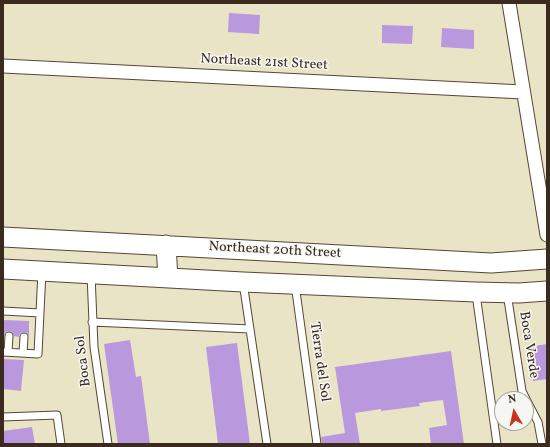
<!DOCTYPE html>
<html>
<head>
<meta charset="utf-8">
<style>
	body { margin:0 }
	#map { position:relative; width:550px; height:447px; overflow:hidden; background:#eae4c6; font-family:Vollkorn,serif }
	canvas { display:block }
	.frame { position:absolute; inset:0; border:4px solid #3b2a1e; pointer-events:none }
	.north { position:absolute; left:494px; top:391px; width:40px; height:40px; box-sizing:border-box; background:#f6f6f2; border:1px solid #aba49d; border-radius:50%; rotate:351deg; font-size:11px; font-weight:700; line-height:16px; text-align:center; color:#3b2a1e }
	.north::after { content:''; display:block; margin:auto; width:14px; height:18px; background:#c8321e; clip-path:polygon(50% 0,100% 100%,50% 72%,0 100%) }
</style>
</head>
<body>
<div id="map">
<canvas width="550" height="447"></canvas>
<div class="frame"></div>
<div class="north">N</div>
</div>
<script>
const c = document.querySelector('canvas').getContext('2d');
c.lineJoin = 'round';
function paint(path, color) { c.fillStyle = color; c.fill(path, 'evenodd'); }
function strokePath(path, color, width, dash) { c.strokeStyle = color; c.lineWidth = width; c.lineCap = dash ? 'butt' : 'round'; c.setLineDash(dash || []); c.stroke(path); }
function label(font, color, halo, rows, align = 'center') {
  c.font = font + ' Vollkorn,serif'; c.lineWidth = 3; c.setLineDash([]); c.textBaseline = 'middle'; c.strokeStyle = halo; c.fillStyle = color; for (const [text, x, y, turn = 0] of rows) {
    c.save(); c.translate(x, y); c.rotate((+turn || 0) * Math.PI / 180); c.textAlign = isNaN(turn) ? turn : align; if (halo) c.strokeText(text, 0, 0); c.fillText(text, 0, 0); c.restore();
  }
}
const building = new Path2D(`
	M 229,13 L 260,15 L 259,34 L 228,32 Z
	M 382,25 L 413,26 L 412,44 L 382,43 Z
	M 442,28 L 474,30 L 474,49 L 441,47 Z
	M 3,320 L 29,321 L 29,336 L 27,333 L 24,332 L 20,334 L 19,337 L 14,336 L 12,332 L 9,331 L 6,332 L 4,336 L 3,336 Z
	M 130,340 L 136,377 L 141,376 L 150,444 L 118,444 L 104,344 Z
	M 237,343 L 250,444 L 218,444 L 206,347 Z
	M 547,344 L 547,379 L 533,381 L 528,347 Z
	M 451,351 L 464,444 L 431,444 L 429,428 L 447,425 L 443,400 L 419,403 L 420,406 L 381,411 L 381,409 L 355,413 L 360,444 L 322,444 L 321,437 L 345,433 L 335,367 Z
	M 3,359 L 24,360 L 21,391 L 3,389 Z
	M 32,427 L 35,444 L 3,444 L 3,431 Z`);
const lane = new Path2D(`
	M 91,274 L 94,347 L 108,444
	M 243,282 L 267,444
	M 295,284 L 317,444
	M 507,293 L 522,391 L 526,399
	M 476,294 L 497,444
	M 3,311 L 40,313
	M 92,322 L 250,329
	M 3,352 L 38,354 L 42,271
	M 8,352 L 9,336
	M 23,353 L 24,337
	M 526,399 L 538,422 L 542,444
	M 3,417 L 57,415 L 61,444`);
const street = new Path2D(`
	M 509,3 L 547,235
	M 3,66 L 523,92`);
const secondary = new Path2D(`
	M 3,237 L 491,263 L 547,259
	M 166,245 L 168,278
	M 3,269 L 243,282 L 475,292 L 519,293 L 547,291`);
const streetNames = [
	["Northeast 21st Street",264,63,3],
	["Northeast 20th Street",275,251,3],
	["Boca Verde",528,345,81],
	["Boca Sol",84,361,-97],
	["Tierra del Sol",319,362,82]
];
paint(building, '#ba98dd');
strokePath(lane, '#554637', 9);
strokePath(street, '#554637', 15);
strokePath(secondary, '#554637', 21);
strokePath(lane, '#fff', 7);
strokePath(street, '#fff', 13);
strokePath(secondary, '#fff', 19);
label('14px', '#3b2a1e', '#f6f6f2', streetNames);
</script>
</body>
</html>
